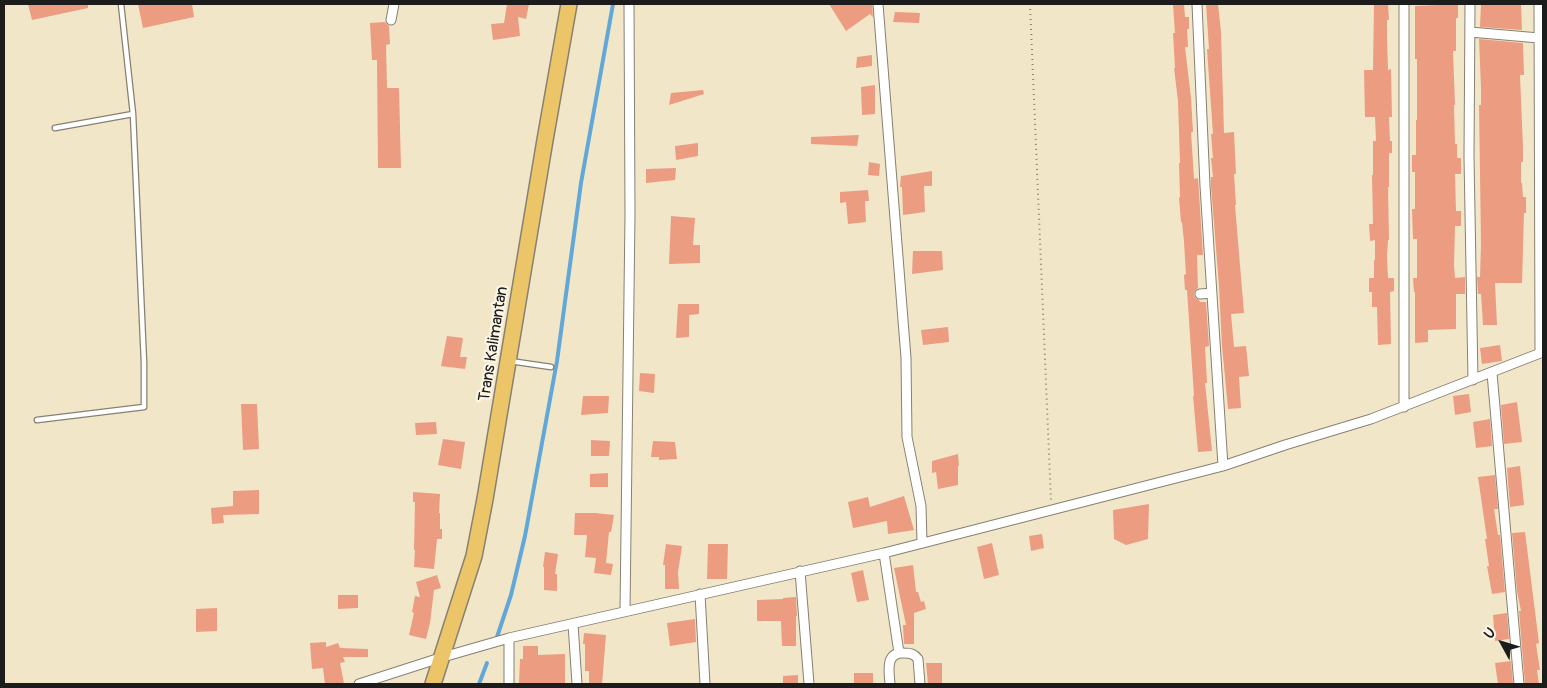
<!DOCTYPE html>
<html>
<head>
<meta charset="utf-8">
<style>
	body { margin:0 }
	#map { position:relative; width:1547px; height:688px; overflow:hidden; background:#f2e6c9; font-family:Pangolin,sans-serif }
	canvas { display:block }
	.frame { position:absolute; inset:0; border:5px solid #1c1c1c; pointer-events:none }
	.north { position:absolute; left:1477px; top:618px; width:50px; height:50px; -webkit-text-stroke:4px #fcf5e5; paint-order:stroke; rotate:309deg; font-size:14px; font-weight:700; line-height:20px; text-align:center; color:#1c1c1c }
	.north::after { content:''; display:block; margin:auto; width:18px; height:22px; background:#1c1c1c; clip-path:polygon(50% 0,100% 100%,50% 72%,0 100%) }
</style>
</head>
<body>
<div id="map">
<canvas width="1547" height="688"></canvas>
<div class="frame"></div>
<div class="north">U</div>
</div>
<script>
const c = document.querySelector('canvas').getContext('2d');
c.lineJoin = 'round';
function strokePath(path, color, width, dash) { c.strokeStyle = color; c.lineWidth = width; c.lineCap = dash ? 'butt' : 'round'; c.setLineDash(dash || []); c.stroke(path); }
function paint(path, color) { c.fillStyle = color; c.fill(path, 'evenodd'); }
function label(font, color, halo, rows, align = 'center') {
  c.font = font + ' Pangolin,sans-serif'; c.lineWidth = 4.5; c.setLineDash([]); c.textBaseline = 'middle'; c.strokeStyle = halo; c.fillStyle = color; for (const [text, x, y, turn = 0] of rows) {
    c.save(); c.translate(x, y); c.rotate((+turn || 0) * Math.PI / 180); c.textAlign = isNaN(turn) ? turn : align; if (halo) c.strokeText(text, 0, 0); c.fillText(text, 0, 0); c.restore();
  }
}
const stream = new Path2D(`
	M 496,640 L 511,595 L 525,536 L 557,361 L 581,183 L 613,4
	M 479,684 L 487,663`);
const building = new Path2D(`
	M 28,4 L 88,4 L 88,8 L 32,20 Z
	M 138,4 L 192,4 L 194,17 L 143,28 Z
	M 507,4 L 529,4 L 526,19 L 518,17 L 520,36 L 493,40 L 491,24 L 504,23 Z
	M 829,4 L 872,4 L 873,17 L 870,14 L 846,31 Z
	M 1173,4 L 1184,4 L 1185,17 L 1189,17 L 1189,29 L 1187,29 L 1188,47 L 1185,47 L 1191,98 L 1193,132 L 1191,132 L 1194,179 L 1198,178 L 1203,255 L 1197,255 L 1198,288 L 1195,291 L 1194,294 L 1195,298 L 1199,300 L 1200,302 L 1206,302 L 1209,346 L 1205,347 L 1207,383 L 1205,383 L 1212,451 L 1198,452 L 1193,396 L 1194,396 L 1187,290 L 1185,290 L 1184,275 L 1186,274 L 1184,242 L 1182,222 L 1181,222 L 1179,198 L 1180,197 L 1179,163 L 1180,163 L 1178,101 L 1174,68 L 1175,68 L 1173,33 L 1175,33 Z
	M 1206,4 L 1218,4 L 1221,32 L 1224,133 L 1234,132 L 1236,174 L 1234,174 L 1236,205 L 1235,205 L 1244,313 L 1231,314 L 1234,347 L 1246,346 L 1249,376 L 1239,377 L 1241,408 L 1228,409 L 1222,346 L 1219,286 L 1211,186 L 1211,177 L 1213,177 L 1211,158 L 1213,158 L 1211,134 L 1213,134 L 1208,64 L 1207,49 L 1209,49 Z
	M 1374,4 L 1388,4 L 1389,20 L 1387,20 L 1387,37 L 1388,70 L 1391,69 L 1392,117 L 1389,117 L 1390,141 L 1392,141 L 1392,153 L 1389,153 L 1389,187 L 1388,187 L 1389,240 L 1388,240 L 1387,257 L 1388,278 L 1394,278 L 1394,291 L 1390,292 L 1391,344 L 1378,345 L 1377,307 L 1372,307 L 1372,292 L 1369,292 L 1369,278 L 1374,278 L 1374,260 L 1375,260 L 1375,240 L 1370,241 L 1369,224 L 1373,224 L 1372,175 L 1373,175 L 1373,141 L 1376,141 L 1375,117 L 1365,117 L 1364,70 L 1373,70 Z
	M 1458,4 L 1458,18 L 1456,18 L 1456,51 L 1453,51 L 1455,105 L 1454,105 L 1455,144 L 1457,144 L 1457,158 L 1461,158 L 1461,174 L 1455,174 L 1456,211 L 1461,211 L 1461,226 L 1455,226 L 1454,265 L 1455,278 L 1465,277 L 1465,294 L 1456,294 L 1456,329 L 1428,330 L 1428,342 L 1415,343 L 1415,292 L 1414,292 L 1413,278 L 1417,278 L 1417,239 L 1413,239 L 1412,209 L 1415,209 L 1415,172 L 1412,172 L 1412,155 L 1416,155 L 1416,120 L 1417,120 L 1417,59 L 1415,59 L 1415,6 Z
	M 1481,4 L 1521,4 L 1522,30 L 1480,27 Z
	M 895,12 L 920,13 L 919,23 L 893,22 Z
	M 385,22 L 389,26 L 390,44 L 386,45 L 387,88 L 399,88 L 401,168 L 378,168 L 377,60 L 372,60 L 370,23 Z
	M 1479,39 L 1523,43 L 1524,75 L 1520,75 L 1523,148 L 1523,162 L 1521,162 L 1521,183 L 1522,183 L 1523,197 L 1526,197 L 1526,213 L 1524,213 L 1522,283 L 1495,283 L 1497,325 L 1483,325 L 1481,294 L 1478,294 L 1477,277 L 1480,277 L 1481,243 L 1479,105 L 1481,105 L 1481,88 Z
	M 872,55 L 872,66 L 856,68 L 857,57 Z
	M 875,85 L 875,114 L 862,115 L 861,87 Z
	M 703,90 L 704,94 L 669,105 L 671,93 Z
	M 859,135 L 857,146 L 811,144 L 811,137 Z
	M 698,143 L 698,156 L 676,160 L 675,146 Z
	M 869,162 L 880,164 L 879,176 L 868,175 Z
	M 676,168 L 675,180 L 646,183 L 646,169 Z
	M 932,171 L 932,186 L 924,186 L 925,212 L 903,215 L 902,187 L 900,187 L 901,176 Z
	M 868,190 L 869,201 L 865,201 L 866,222 L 848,224 L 846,202 L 840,203 L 840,192 Z
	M 671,216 L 695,218 L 693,245 L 700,245 L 700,263 L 669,264 Z
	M 913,251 L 942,251 L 943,270 L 912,274 Z
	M 678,304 L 699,304 L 699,314 L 689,315 L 689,337 L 676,338 Z
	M 948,327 L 949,342 L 923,345 L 921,330 Z
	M 447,336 L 463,338 L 460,357 L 467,357 L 465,369 L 441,366 Z
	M 1500,345 L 1502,361 L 1482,364 L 1480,348 Z
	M 640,373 L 655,374 L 654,393 L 639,391 Z
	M 1469,394 L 1471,412 L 1455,415 L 1453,396 Z
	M 583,396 L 609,396 L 608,413 L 581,415 Z
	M 1517,402 L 1522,442 L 1504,444 L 1501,405 Z
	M 241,404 L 257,404 L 259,449 L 243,450 Z
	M 1490,419 L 1492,446 L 1476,448 L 1473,422 Z
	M 436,422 L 437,434 L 416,435 L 415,423 Z
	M 443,439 L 465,442 L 461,469 L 438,465 Z
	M 591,440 L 610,441 L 609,456 L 591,456 Z
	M 653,441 L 675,442 L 677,459 L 659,460 L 659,457 L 651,457 Z
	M 958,454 L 959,466 L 958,466 L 958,485 L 938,489 L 936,472 L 932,473 L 932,461 Z
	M 1520,466 L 1524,505 L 1510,507 L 1507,468 Z
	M 608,473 L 608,487 L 590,487 L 590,474 Z
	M 1495,475 L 1498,509 L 1494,509 L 1498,535 L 1500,535 L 1505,592 L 1492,594 L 1487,566 L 1489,566 L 1485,539 L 1487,539 L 1478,477 Z
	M 259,490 L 259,514 L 223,515 L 224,523 L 212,524 L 211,508 L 233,506 L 233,491 Z
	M 413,492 L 440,494 L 439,513 L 440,513 L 440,529 L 442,529 L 442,539 L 437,539 L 434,569 L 414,567 L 415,550 L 414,550 L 415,502 L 413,502 Z
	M 904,496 L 914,530 L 888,534 L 887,521 L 853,528 L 848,502 L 868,497 L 870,507 Z
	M 1149,504 L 1148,539 L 1126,545 L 1114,539 L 1113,510 Z
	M 575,513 L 595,513 L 614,515 L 611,532 L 609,532 L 606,563 L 613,564 L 611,575 L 594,573 L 596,558 L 585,557 L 587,535 L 574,535 Z
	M 1525,532 L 1539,643 L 1536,644 L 1540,670 L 1537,670 L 1539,684 L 1525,684 L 1519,611 L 1521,611 L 1517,591 L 1512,533 Z
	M 1042,534 L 1044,548 L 1031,551 L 1029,536 Z
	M 992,543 L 999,575 L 984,579 L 977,547 Z
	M 666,544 L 682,546 L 678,572 L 679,589 L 665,589 L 665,565 L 663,565 Z
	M 708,544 L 728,544 L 727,579 L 707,579 Z
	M 545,552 L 558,554 L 555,574 L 557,574 L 557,591 L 544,590 L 544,567 L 543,567 Z
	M 913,565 L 916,592 L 918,592 L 921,602 L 924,601 L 926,609 L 914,613 L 914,644 L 904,644 L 903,625 L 906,625 L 894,568 Z
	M 863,570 L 869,600 L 857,602 L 851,573 Z
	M 437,575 L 441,588 L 434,590 L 430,623 L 426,639 L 409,635 L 414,613 L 412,612 L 415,596 L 420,597 L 416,582 Z
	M 338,595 L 358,595 L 358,608 L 338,609 Z
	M 796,597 L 797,616 L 796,616 L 796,646 L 782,646 L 781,621 L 757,621 L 757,600 L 783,599 L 783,598 Z
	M 217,608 L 217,631 L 196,632 L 196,609 Z
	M 1507,613 L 1509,639 L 1495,641 L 1493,615 Z
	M 695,619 L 696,642 L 670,646 L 667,623 Z
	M 584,633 L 606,635 L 602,684 L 589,684 L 589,671 L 585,671 L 585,644 L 583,644 Z
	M 326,642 L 326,647 L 338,643 L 340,648 L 368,649 L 368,657 L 343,657 L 345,662 L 340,663 L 344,684 L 325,684 L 323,668 L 312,669 L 310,643 Z
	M 523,646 L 538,646 L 538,655 L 565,654 L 565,684 L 519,684 L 520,659 L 523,659 Z
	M 1511,661 L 1513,684 L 1498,684 L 1495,663 Z
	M 926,663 L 942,663 L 942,684 L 928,684 Z
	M 854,673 L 873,673 L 873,684 L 854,684 Z
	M 798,675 L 798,684 L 783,684 L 783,676 Z`);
const path = new Path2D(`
	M 1030,4 L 1051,501`);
const service = new Path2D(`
	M 55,128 L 133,114
	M 510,361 L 551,367
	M 37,420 L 144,407 L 144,363 L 133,114 L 121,4`);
const minor = new Path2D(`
	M 878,4 L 906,358 L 907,437 L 921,506 L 922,543
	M 1197,4 L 1205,186 L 1223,466
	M 1470,4 L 1469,157 L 1473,380
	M 1539,4 L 1540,353
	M 391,20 L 394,4
	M 1470,32 L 1539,38
	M 1200,294 L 1212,293
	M 1492,373 L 1519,684
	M 1404,407 L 1404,4
	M 884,553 L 899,653
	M 800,571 L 809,684
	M 700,594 L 705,684
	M 625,611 L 630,214 L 629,4
	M 573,624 L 577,684
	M 509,638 L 509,684
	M 359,684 L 443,657 L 509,638 L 884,553 L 1223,466 L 1285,445 L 1371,419 L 1543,352
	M 890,684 C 889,671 885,652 904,653 C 911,653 914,654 918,659 L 920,684`);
const trunk = new Path2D(`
	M 433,684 L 474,556 L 485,499 L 545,140 L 569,4`);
const streetNames = [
	["Trans Kalimantan",494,344,-81]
];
strokePath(stream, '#61a7d7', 4);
paint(building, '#ec9c81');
strokePath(service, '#878172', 7);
strokePath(minor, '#878172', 11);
strokePath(trunk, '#878172', 18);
strokePath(path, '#878172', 2, [1, 4]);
strokePath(service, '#fff', 4.5);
strokePath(minor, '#fff', 9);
strokePath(trunk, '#edc569', 15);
label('16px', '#1c1c1c', '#fcf5e5', streetNames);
</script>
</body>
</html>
